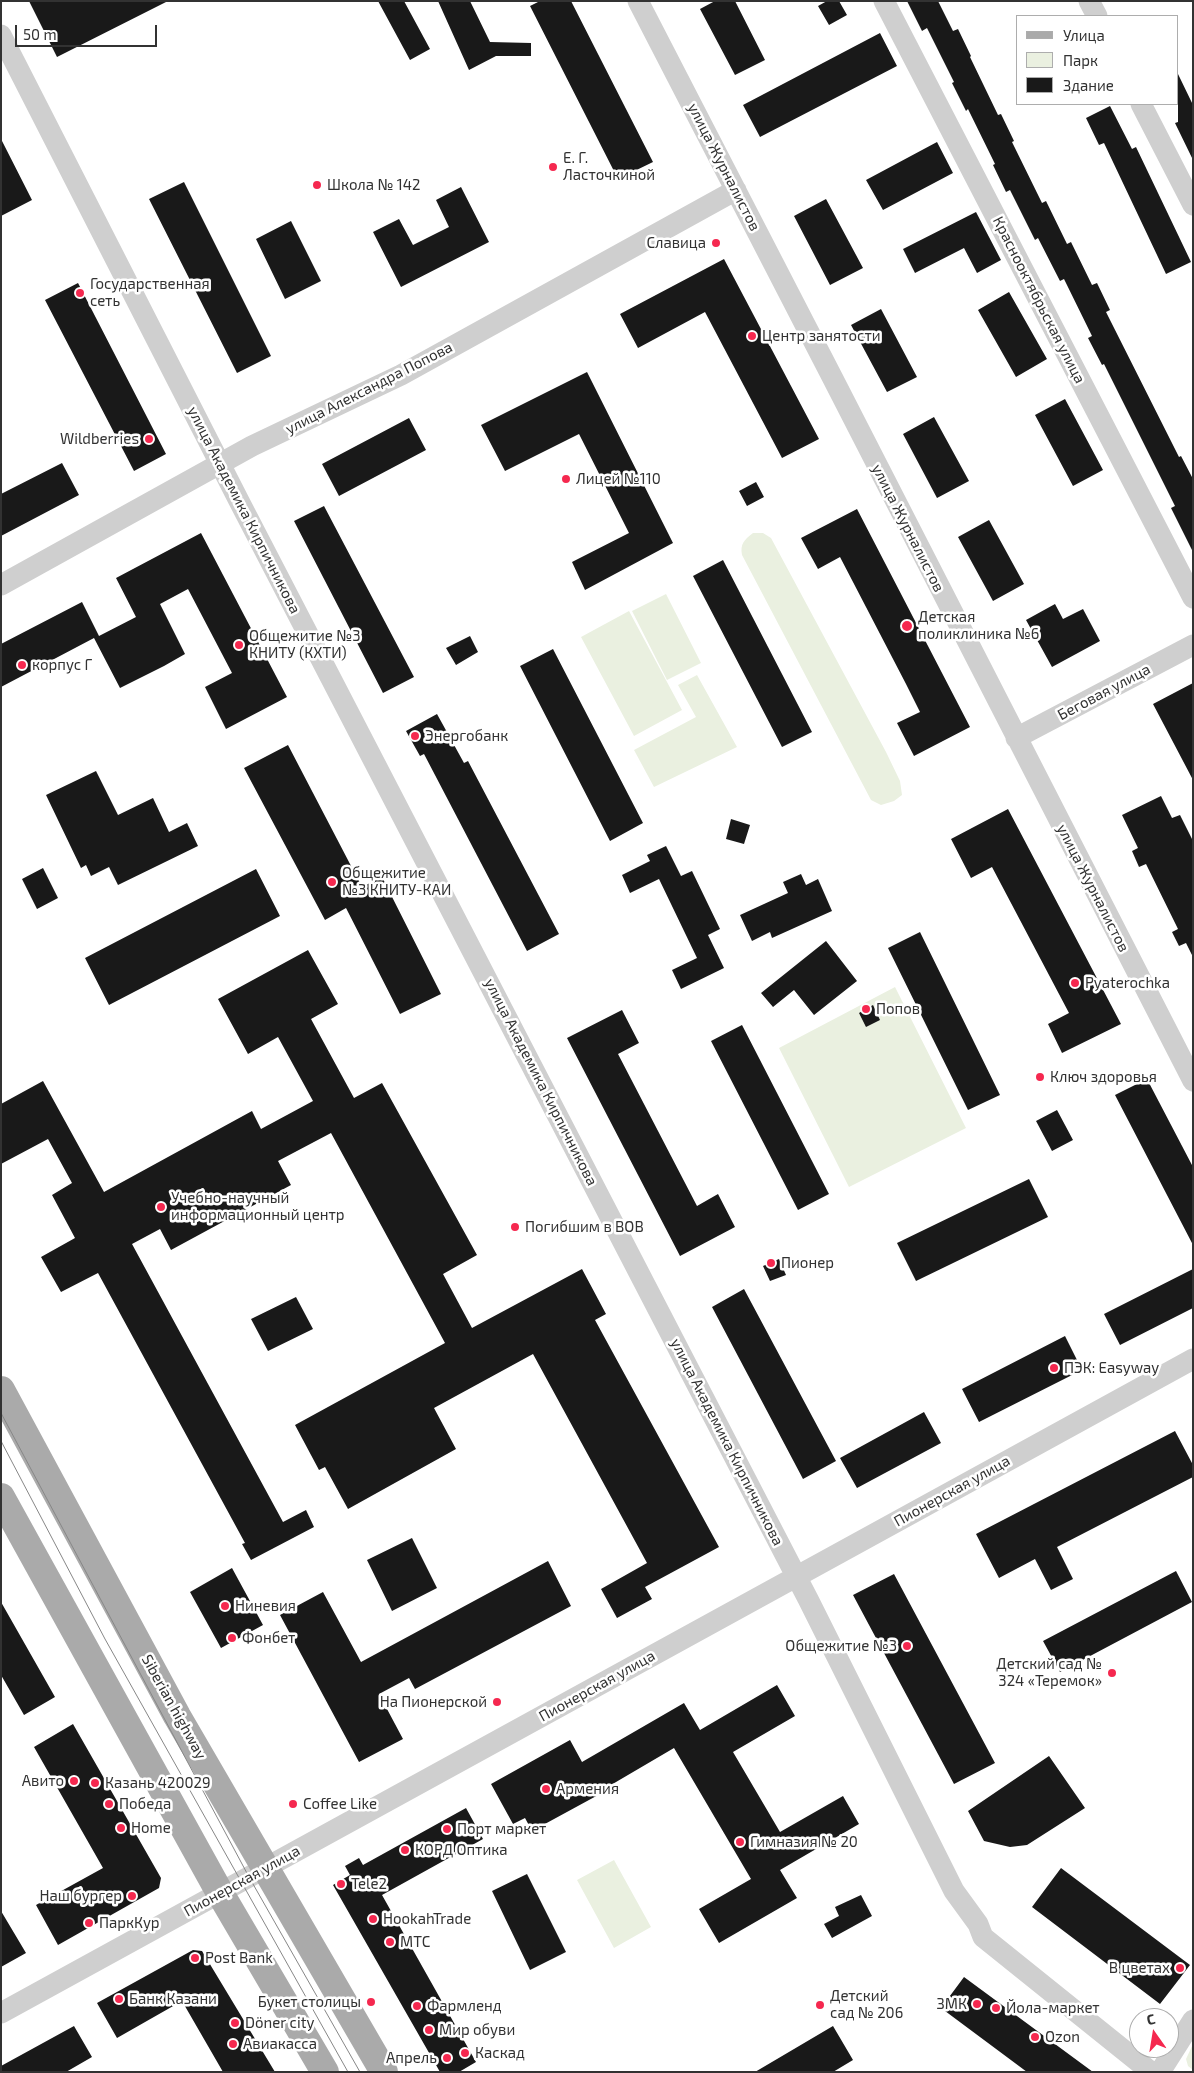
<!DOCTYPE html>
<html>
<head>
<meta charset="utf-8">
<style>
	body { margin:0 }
	#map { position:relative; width:1194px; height:2073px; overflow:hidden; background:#fff; font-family:"Exo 2",sans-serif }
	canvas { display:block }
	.frame { position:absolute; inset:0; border:2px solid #323232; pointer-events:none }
	.legend { position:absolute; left:1016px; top:15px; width:162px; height:90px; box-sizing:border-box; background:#fff; border:1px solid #adadad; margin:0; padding:6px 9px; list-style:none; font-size:15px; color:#323232 }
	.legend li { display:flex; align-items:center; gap:10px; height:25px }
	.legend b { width:25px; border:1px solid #adadad }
	.north { position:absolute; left:1129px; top:2008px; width:50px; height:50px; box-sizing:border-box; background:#fff; border:1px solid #adadad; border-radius:50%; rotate:347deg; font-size:14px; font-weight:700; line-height:20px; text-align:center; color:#323232 }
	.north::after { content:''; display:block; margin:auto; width:18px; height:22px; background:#f5284f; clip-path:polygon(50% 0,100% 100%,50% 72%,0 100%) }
	.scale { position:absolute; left:15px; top:25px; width:142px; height:22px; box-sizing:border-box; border:2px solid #323232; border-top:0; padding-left:6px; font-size:15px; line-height:18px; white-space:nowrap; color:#323232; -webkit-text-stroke:4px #fff; paint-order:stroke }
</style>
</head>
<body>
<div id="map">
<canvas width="1194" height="2073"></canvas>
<div class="frame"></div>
<ul class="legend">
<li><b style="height:6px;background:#aaa"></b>Улица</li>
<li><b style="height:14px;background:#eaf0e0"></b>Парк</li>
<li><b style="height:14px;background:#191919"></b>Здание</li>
</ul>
<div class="north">С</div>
<div class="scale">50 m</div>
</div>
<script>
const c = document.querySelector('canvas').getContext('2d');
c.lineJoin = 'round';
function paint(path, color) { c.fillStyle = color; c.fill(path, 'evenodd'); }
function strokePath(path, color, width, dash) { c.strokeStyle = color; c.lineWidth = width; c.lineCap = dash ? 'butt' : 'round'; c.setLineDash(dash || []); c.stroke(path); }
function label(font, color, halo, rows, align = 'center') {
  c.font = font + ' "Exo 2",sans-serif'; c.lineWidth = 5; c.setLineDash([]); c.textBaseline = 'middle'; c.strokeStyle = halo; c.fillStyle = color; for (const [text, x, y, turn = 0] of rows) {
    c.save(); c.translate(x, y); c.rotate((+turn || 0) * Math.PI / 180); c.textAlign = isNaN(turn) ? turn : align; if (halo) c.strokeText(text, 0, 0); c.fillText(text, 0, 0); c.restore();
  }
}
const green = new Path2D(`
	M 753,533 L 763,533 L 771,538 L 886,752 L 900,781 L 902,795 L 894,801 L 881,805 L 871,800 L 742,555 C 740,544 744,540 753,533 Z
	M 666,594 L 701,663 L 667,680 L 632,611 Z
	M 629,611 L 682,710 L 634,736 L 581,637 Z
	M 697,675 L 737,747 L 654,787 L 634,750 L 696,717 L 678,685 Z
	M 895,987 L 966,1128 L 849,1187 L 779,1048 Z
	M 614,1860 L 651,1927 L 614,1948 L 577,1880 Z
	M 1193,2044 L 1193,2070 L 1188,2066 L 1186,2059 Z`);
const building = new Path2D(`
	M 29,1 L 168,1 L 57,57 Z
	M 378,1 L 404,1 L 430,49 L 410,60 Z
	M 438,1 L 470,1 L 490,42 L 531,43 L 531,56 L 496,56 L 469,70 Z
	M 540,1 L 571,1 L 653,162 L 618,179 L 530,6 Z
	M 715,1 L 735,1 L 765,60 L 735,75 L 700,9 Z
	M 827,1 L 839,1 L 847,15 L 829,25 L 818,6 Z
	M 907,1 L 938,1 L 953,31 L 958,29 L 971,56 L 970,57 L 998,115 L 1001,114 L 1014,141 L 1012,142 L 1042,203 L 1046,201 L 1067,244 L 1071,242 L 1092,285 L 1097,283 L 1110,310 L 1106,312 L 1179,457 L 1181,456 L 1193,479 L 1193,552 L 1171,508 L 1175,506 L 1104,364 L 1102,365 L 1088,338 L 1092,336 L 1064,279 L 1060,281 L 1038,238 L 1035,240 L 1010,190 L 1006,192 L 993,165 L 995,164 L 968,109 L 966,111 L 952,83 L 954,82 L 927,28 L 922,31 Z
	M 880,33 L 897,66 L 760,137 L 743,105 Z
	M 1178,74 L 1193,105 L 1193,160 L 1175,123 L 1178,122 Z
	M 1110,106 L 1132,149 L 1136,147 L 1191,262 L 1166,274 L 1104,143 L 1099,145 L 1086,118 Z
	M 1,139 L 32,200 L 1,216 Z
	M 937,142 L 953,173 L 883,210 L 866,180 Z
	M 184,182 L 271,356 L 237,373 L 149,199 Z
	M 461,187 L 489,242 L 401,287 L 373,232 L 399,219 L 413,245 L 449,227 L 436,200 Z
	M 826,199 L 863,268 L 830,285 L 794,216 Z
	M 976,212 L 1001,260 L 977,273 L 964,248 L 915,273 L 903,249 Z
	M 291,221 L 321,281 L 285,299 L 256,239 Z
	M 724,259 L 819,439 L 782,458 L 705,312 L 638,348 L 620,314 Z
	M 78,283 L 166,454 L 134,471 L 45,300 Z
	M 1009,292 L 1047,359 L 1016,377 L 978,310 Z
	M 881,309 L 917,377 L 887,392 L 851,325 Z
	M 587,372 L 673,543 L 585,590 L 572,562 L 629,533 L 579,434 L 505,471 L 481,425 Z
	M 1065,399 L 1103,470 L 1073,486 L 1035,415 Z
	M 934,417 L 969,481 L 937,498 L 903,434 Z
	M 409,418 L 426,450 L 339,496 L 322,464 Z
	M 62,463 L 79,495 L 1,536 L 1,494 Z
	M 756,482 L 764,497 L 747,506 L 739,491 Z
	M 324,506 L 414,677 L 383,693 L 294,521 Z
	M 857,509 L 970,727 L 914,756 L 897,723 L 920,712 L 906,684 L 840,557 L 818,569 L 801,538 Z
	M 989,520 L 1024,584 L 993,601 L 958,537 Z
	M 201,533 L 287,697 L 226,729 L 205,687 L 232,673 L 188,589 L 160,604 L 185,654 L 164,666 L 120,688 L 94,638 L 1,687 L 1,644 L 82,602 L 99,636 L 136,617 L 116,578 Z
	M 723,560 L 812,732 L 782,747 L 693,576 Z
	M 1055,604 L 1063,619 L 1083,609 L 1100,641 L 1052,667 L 1026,620 Z
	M 470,636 L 478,652 L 456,665 L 446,648 Z
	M 553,649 L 643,823 L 610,841 L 520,666 Z
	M 1193,683 L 1193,780 L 1153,704 Z
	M 437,714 L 464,763 L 468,761 L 559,934 L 527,951 L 424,754 L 420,756 L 406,731 Z
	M 288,745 L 362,887 L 382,877 L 441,994 L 400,1014 L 346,908 L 325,920 L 244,768 Z
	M 96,771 L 118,815 L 153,798 L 169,832 L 187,823 L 198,846 L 118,885 L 109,867 L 91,876 L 86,865 L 81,868 L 46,795 Z
	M 1161,796 L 1172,818 L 1180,815 L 1193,841 L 1193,957 L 1186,943 L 1179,946 L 1172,932 L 1178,929 L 1146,864 L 1139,867 L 1132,851 L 1138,848 L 1122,815 Z
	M 1008,809 L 1121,1024 L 1062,1053 L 1048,1024 L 1069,1013 L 992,867 L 971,878 L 951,839 Z
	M 731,819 L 750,825 L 744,844 L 726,839 Z
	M 666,846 L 681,876 L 692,871 L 720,929 L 708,935 L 724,968 L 681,989 L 672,970 L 697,958 L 659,879 L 630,893 L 622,875 L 650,861 L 647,855 Z
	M 43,868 L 58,898 L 37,909 L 22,879 Z
	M 256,869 L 280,916 L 109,1005 L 85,958 Z
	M 801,874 L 806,885 L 818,879 L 832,911 L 772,938 L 770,932 L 752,941 L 740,915 L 788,893 L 783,882 Z
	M 920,932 L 1000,1095 L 968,1110 L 888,948 Z
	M 826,941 L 857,981 L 814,1015 L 794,990 L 773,1007 L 761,993 Z
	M 308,950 L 338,1004 L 311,1019 L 354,1098 L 382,1083 L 477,1255 L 443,1274 L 472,1328 L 582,1269 L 606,1314 L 595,1320 L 719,1547 L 645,1587 L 652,1599 L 617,1618 L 601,1589 L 647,1563 L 533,1354 L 434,1408 L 456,1449 L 348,1509 L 325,1467 L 319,1470 L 295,1425 L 445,1343 L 331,1133 L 278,1161 L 291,1185 L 171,1250 L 160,1229 L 132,1244 L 283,1522 L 306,1510 L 314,1527 L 251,1560 L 242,1544 L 245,1543 L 98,1273 L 61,1292 L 41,1257 L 75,1238 L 52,1195 L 72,1183 L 48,1139 L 1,1164 L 1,1104 L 43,1081 L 104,1192 L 252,1111 L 261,1129 L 313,1101 L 278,1037 L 248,1054 L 218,999 Z
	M 873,1005 L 880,1020 L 866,1027 L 859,1013 Z
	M 622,1010 L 639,1043 L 618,1054 L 697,1206 L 718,1194 L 735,1227 L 680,1256 L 567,1038 Z
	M 742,1025 L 829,1194 L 798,1210 L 711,1041 Z
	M 1147,1079 L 1193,1167 L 1193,1245 L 1115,1095 Z
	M 1057,1110 L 1073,1140 L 1052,1151 L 1036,1121 Z
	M 1029,1179 L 1048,1217 L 916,1281 L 897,1243 Z
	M 779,1259 L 786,1275 L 770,1281 L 763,1266 Z
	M 1193,1269 L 1193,1308 L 1120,1345 L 1104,1314 Z
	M 744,1289 L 836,1461 L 803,1479 L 712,1307 Z
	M 296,1297 L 313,1329 L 268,1351 L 251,1319 Z
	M 1065,1336 L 1082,1370 L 979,1422 L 962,1389 Z
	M 924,1412 L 941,1443 L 857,1488 L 840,1458 Z
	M 1175,1431 L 1193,1465 L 1193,1477 L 1057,1547 L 1073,1579 L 1051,1590 L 1035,1559 L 999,1578 L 976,1534 Z
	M 412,1538 L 437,1588 L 392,1611 L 367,1560 Z
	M 548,1561 L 571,1606 L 415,1689 L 409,1678 L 379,1694 L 403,1739 L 359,1762 L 280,1615 L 323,1592 L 361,1662 Z
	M 232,1568 L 263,1625 L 221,1648 L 190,1592 Z
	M 1176,1571 L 1192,1602 L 1060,1672 L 1043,1641 Z
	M 894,1574 L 995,1763 L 954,1784 L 853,1595 Z
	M 1,1602 L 55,1697 L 24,1715 L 1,1675 Z
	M 777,1685 L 795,1716 L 733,1752 L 780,1832 L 843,1796 L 859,1824 L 780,1870 L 797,1898 L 719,1943 L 699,1909 L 751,1879 L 674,1748 L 599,1792 L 600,1794 L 532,1831 L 525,1818 L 513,1824 L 491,1784 L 570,1740 L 582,1762 L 684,1703 L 700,1730 Z
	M 73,1724 L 161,1878 L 159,1888 L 58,1945 L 36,1905 L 103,1868 L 34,1747 Z
	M 1049,1756 L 1085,1808 L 1027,1845 L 1010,1847 L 984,1841 L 968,1811 Z
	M 466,1808 L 483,1839 L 382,1895 L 476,2062 L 459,2072 L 440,2072 L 333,1885 L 350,1875 L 345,1866 L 359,1858 L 363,1865 Z
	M 1061,1868 L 1190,1965 L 1160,2004 L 1032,1907 Z
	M 527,1874 L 566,1952 L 530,1970 L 492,1891 Z
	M 861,1895 L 872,1916 L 832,1938 L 824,1924 L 839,1916 L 835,1907 Z
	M 1,1911 L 26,1953 L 1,1967 Z
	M 193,1950 L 202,1951 L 275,2072 L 223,2072 L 182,2001 L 117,2038 L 97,2003 Z
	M 964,1977 L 1093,2072 L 1027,2072 L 941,2008 Z
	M 74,2026 L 92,2057 L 66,2072 L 1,2072 L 1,2066 Z
	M 833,2026 L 853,2060 L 833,2072 L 755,2072 Z`);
const minor = new Path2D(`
	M 638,1 C 825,360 1007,721 1193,1081
	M 884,1 L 1193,598
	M 1089,1 L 1097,16
	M 1,35 L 239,501 L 808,1599 L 954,1891 L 978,1924 L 983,1937 L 1151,2072
	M 1141,104 L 1193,205
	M 1,585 L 252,446 L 401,375 L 736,190
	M 1016,738 L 1193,645
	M 1,2013 L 1193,1359
	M 1160,2072 L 1193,2020`);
const major = new Path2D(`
	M 1,1390 L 177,1716 L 384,2072
	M 1,1497 L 220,1893 L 325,2072`);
const tram = new Path2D(`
	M 1,1413 L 249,1877 L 360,2072
	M 1,1441 L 105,1639 L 348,2072`);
const markers = [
	[553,167,5,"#f5284f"],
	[317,185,5,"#f5284f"],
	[716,243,5,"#f5284f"],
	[80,293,5,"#f5284f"],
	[752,336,5,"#f5284f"],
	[149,439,5,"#f5284f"],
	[566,479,5,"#f5284f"],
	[907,626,6,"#f5284f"],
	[239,645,5,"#f5284f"],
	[22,665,5,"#f5284f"],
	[415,736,5,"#f5284f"],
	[332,882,5,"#f5284f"],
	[1075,983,5,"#f5284f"],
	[866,1009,5,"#f5284f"],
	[1040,1077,5,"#f5284f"],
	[161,1207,5,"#f5284f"],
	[515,1227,5,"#f5284f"],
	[771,1263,5,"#f5284f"],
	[1054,1368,5,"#f5284f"],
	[225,1606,5,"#f5284f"],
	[232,1638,5,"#f5284f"],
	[907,1646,5,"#f5284f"],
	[1112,1673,5,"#f5284f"],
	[497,1702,5,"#f5284f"],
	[74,1781,5,"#f5284f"],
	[95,1783,5,"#f5284f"],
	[546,1789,5,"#f5284f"],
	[109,1804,5,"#f5284f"],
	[293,1804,5,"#f5284f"],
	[121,1828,5,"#f5284f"],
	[447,1829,5,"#f5284f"],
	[740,1842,5,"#f5284f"],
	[405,1850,5,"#f5284f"],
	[341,1884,5,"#f5284f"],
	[132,1896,5,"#f5284f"],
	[373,1919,5,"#f5284f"],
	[89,1923,5,"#f5284f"],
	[390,1942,5,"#f5284f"],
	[195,1958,5,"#f5284f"],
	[1180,1968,5,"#f5284f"],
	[119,1999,5,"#f5284f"],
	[371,2002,5,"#f5284f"],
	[977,2004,5,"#f5284f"],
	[820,2005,5,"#f5284f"],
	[417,2006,5,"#f5284f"],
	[996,2008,5,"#f5284f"],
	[235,2023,5,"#f5284f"],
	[429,2030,5,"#f5284f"],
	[1035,2037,5,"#f5284f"],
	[233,2044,5,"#f5284f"],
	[465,2053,5,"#f5284f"],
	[447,2058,5,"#f5284f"]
];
const poiNames = [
	["Е. Г.",563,158],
	["Ласточкиной",563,175],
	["Школа № 142",327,185],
	["Славица",706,243,"right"],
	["Государственная",90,284],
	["сеть",90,301],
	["Центр занятости",762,336],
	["Wildberries",139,439,"right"],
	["Лицей №110",576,479],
	["Детская",918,617],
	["поликлиника №6",918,634],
	["Общежитие №3",249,636],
	["КНИТУ (КХТИ)",249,653],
	["корпус Г",32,665],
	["Энергобанк",425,736],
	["Общежитие",342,873],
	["№3 КНИТУ-КАИ",342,890],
	["Pyaterochka",1085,983],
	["Попов",876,1009],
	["Ключ здоровья",1050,1077],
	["Учебно-научный",171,1198],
	["информационный центр",171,1215],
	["Погибшим в ВОВ",525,1227],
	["Пионер",781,1263],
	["ПЭК: Easyway",1064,1368],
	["Ниневия",235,1606],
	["Фонбет",242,1638],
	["Общежитие №3",897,1646,"right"],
	["Детский сад №",1102,1664,"right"],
	["324 «Теремок»",1102,1681,"right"],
	["На Пионерской",487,1702,"right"],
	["Авито",64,1781,"right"],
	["Казань 420029",105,1783],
	["Армения",556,1789],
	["Победа",119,1804],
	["Coffee Like",303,1804],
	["Home",131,1828],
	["Порт маркет",457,1829],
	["Гимназия № 20",750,1842],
	["КОРД Оптика",415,1850],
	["Tele2",351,1884],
	["Наш бургер",122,1896,"right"],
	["HookahTrade",383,1919],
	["ПаркКур",99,1923],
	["МТС",400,1942],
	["Post Bank",205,1958],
	["В цветах",1170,1968,"right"],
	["Детский",830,1996],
	["сад № 206",830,2013],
	["Банк Казани",129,1999],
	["Букет столицы",361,2002,"right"],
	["ЗМК",967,2004,"right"],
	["Фармленд",427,2006],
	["Йола-маркет",1006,2008],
	["Döner city",245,2023],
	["Мир обуви",439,2030],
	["Ozon",1045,2037],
	["Авиакасса",243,2044],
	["Каскад",475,2053],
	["Апрель",437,2058,"right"]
];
const streetNames = [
	["улица Журналистов",724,167,63],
	["Краснооктябрьская улица",1039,300,63],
	["улица Александра Попова",369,388,-27],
	["улица Академика Кирпичникова",244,510,63],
	["улица Журналистов",908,528,63],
	["Беговая улица",1104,692,-28],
	["улица Журналистов",1093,888,63],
	["улица Академика Кирпичникова",541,1082,63],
	["улица Академика Кирпичникова",727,1442,63],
	["Пионерская улица",952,1491,-29],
	["Пионерская улица",597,1686,-29],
	["Siberian highway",174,1707,61],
	["Пионерская улица",242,1881,-29]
];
paint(green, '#eaf0e0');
paint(building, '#191919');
strokePath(minor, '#cfcfcf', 21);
strokePath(major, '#aaa', 28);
strokePath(tram, '#878787', 1);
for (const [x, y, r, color] of markers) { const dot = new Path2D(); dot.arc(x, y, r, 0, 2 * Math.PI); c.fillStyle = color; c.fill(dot); strokePath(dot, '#fff', 2); }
label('15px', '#323232', '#fff', poiNames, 'left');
label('15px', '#323232', '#fff', streetNames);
</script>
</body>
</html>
